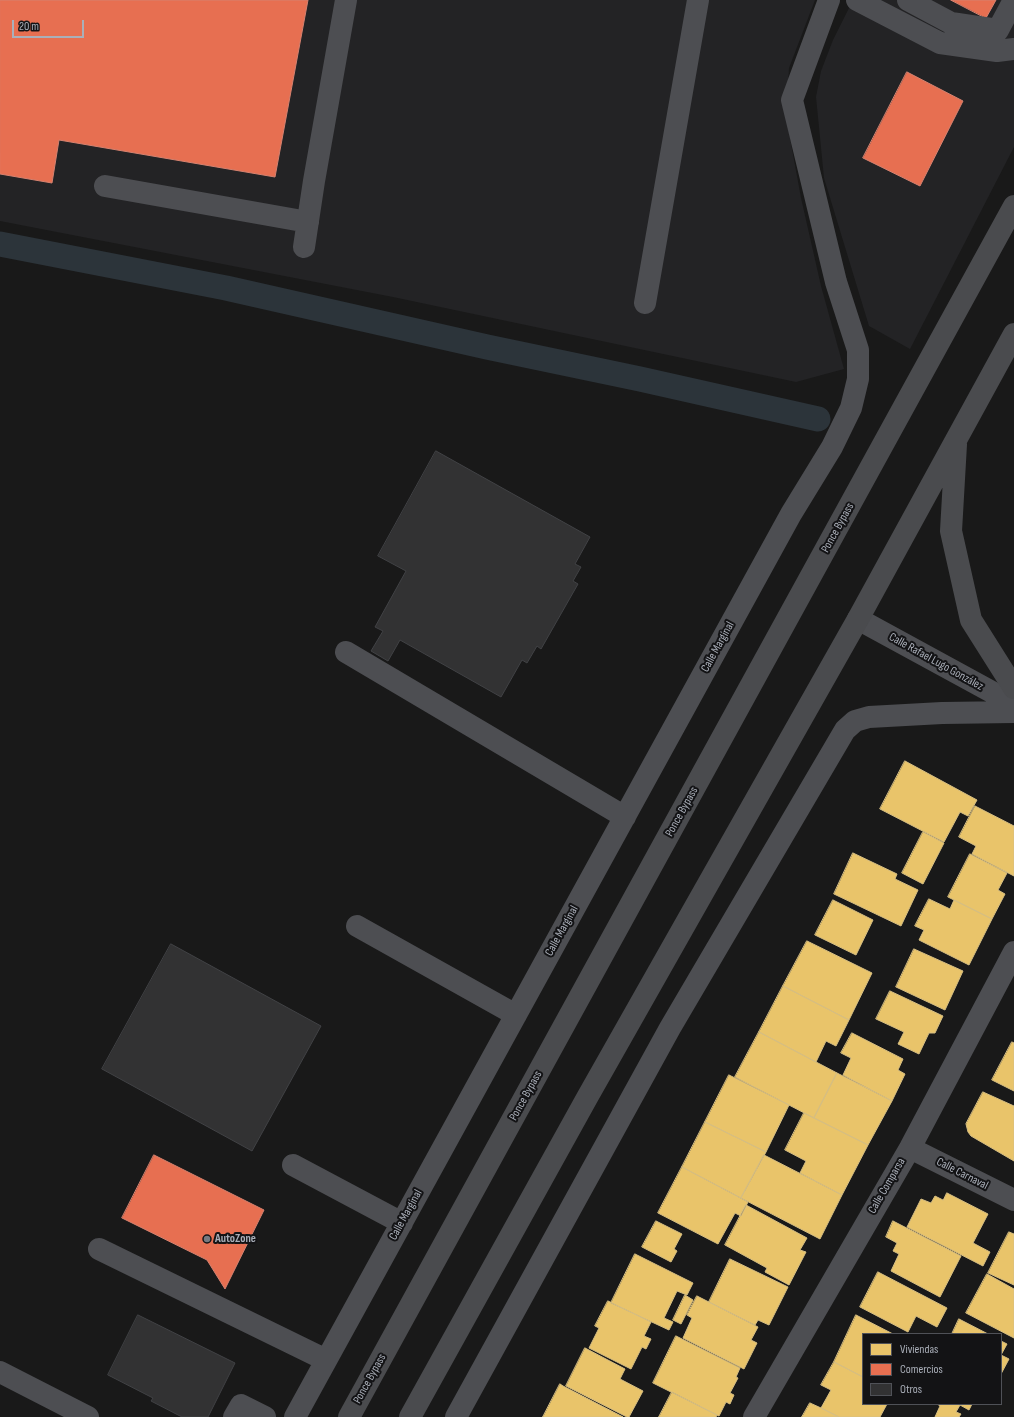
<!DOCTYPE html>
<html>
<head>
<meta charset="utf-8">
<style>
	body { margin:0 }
	#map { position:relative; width:1014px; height:1417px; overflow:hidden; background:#191919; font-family:"Sofia Sans Condensed",sans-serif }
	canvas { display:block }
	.legend { position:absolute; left:862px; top:1333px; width:140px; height:72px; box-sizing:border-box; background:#131315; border:1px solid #4f5157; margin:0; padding:5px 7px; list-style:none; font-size:12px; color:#aaafb9 }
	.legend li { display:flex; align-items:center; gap:8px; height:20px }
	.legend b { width:20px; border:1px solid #4f5157 }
	.scale { position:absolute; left:12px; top:20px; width:72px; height:18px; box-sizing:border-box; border:2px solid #aaafb9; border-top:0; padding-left:5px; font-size:12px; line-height:14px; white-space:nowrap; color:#aaafb9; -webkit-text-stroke:3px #131315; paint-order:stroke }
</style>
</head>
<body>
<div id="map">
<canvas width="1014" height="1417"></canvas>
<ul class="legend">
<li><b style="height:11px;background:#e9c46a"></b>Viviendas</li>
<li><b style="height:11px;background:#e76f51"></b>Comercios</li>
<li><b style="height:11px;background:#323233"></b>Otros</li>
</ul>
<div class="scale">20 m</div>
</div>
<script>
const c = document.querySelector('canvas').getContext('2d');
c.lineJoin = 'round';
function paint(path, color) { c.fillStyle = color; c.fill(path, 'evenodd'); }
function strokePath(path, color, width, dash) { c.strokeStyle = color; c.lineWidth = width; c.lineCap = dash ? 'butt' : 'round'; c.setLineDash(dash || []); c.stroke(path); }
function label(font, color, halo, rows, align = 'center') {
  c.font = font + ' "Sofia Sans Condensed",sans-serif'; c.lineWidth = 4; c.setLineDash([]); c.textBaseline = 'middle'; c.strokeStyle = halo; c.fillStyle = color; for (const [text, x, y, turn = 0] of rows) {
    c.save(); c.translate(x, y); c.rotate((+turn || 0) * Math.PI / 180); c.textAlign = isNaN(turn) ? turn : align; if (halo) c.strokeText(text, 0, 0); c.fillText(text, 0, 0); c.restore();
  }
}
const built = new Path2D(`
	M 0,0 L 815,0 L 789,68 L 786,116 L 801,198 L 821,286 L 844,369 L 796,382 L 393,297 L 0,221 Z
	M 853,0 L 1014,0 L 1014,147 L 910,349 L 869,326 L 824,178 L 816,97 L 821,71 L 833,40 Z`);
const homes = new Path2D(`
	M 905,761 L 977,800 L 968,816 L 960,812 L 944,842 L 880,809 Z
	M 975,806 L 1014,826 L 1014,876 L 972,854 L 976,846 L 959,837 Z
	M 923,832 L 944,843 L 923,884 L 902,873 Z
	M 853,853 L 897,874 L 895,879 L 918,890 L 901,926 L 834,894 Z
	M 970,854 L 1007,873 L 998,890 L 1005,894 L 992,919 L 948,897 Z
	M 929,899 L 950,909 L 954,900 L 992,919 L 969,965 L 919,940 L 924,930 L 915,926 Z
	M 833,900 L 873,920 L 856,955 L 815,935 Z
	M 807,941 L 872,973 L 849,1020 L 783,986 Z
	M 914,949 L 963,971 L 945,1010 L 896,987 Z
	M 783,986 L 849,1020 L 836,1046 L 826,1041 L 816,1062 L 759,1032 Z
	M 890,991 L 943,1016 L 935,1033 L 929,1033 L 919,1054 L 898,1044 L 904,1032 L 876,1019 Z
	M 759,1032 L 837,1073 L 814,1118 L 735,1077 Z
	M 852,1033 L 903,1059 L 898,1070 L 905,1074 L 892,1101 L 843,1075 L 851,1058 L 841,1053 Z
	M 1012,1042 L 1014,1043 L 1014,1091 L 992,1080 Z
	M 837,1073 L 892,1101 L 868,1145 L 814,1118 Z
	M 729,1075 L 789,1105 L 766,1152 L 705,1122 Z
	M 983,1092 L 1014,1106 L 1014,1161 L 971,1136 L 968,1132 L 966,1124 Z
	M 804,1113 L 868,1145 L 842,1195 L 800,1173 L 806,1161 L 785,1150 Z
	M 705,1122 L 766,1152 L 741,1198 L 682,1167 Z
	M 764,1155 L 842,1195 L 820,1239 L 741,1198 Z
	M 682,1167 L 748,1202 L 741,1216 L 735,1213 L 718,1244 L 658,1213 Z
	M 947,1193 L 988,1214 L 973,1243 L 990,1252 L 983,1266 L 907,1227 L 921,1199 L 931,1203 L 935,1196 L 943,1200 Z
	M 746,1205 L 807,1238 L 800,1250 L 806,1252 L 789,1285 L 765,1272 L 767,1268 L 725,1245 Z
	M 656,1221 L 682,1234 L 674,1249 L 677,1251 L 671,1262 L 642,1247 Z
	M 893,1221 L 961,1256 L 940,1297 L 891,1271 L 899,1254 L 893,1251 L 897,1243 L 886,1237 Z
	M 1009,1232 L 1014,1234 L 1014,1285 L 988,1273 Z
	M 635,1254 L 693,1283 L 687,1295 L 677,1291 L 664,1318 L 673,1322 L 669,1330 L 611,1303 Z
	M 730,1259 L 788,1287 L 769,1325 L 758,1320 L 755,1325 L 709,1302 Z
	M 878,1272 L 947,1308 L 937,1327 L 916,1316 L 908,1332 L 860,1307 Z
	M 987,1274 L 1014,1289 L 1014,1338 L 966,1313 Z
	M 685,1295 L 693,1300 L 681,1324 L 673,1320 Z
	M 697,1296 L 758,1327 L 751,1340 L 757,1343 L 744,1369 L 683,1338 L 692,1318 L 687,1315 Z
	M 608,1301 L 651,1322 L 644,1336 L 651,1339 L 646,1349 L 642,1347 L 631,1369 L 589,1348 L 599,1328 L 595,1326 Z
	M 856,1315 L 893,1334 L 863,1334 L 863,1377 L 834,1362 Z
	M 959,1319 L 988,1334 L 952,1334 Z
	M 676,1336 L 740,1368 L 736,1377 L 738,1378 L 730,1393 L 734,1395 L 730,1404 L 726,1402 L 719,1416 L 653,1383 Z
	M 1001,1341 L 1007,1344 L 1001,1355 Z
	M 585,1348 L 625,1369 L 620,1379 L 643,1391 L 629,1417 L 627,1417 L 566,1386 Z
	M 1001,1355 L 1009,1359 L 1001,1374 Z
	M 834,1362 L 863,1377 L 863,1404 L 887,1404 L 880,1417 L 839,1417 L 821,1408 L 831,1390 L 821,1385 Z
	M 560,1384 L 563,1386 L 623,1417 L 543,1417 Z
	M 672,1392 L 717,1415 L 716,1417 L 659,1417 Z
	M 810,1403 L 821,1408 L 839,1417 L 802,1417 Z
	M 937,1404 L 972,1404 L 969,1410 L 960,1405 L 956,1412 L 961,1414 L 959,1417 L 935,1417 L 940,1406 Z`);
const shops = new Path2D(`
	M 0,0 L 308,0 L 275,177 L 59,140 L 52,183 L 0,174 Z
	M 951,0 L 996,0 L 986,18 Z
	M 907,72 L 963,101 L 920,186 L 863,158 Z
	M 154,1155 L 264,1210 L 225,1289 L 207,1260 L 122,1218 Z`);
const canal = new Path2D(`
	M 0,244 L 226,288 L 487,347 L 640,379 L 818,419`);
const building = new Path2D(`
	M 436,451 L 590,537 L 575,564 L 581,567 L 573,581 L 578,584 L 541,649 L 537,646 L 527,663 L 522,660 L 501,697 L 400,640 L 388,661 L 371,651 L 383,631 L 375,627 L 406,571 L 378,556 Z
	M 171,944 L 321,1026 L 252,1151 L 102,1069 Z
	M 138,1315 L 235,1363 L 208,1417 L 182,1417 L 151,1401 L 153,1398 L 108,1375 Z`);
const minor = new Path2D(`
	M 857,0 L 940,43 L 997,51 L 1014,49
	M 908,0 L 951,23 L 998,30 L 1014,0
	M 105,186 L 308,222
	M 304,247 L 314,181 L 346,0
	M 645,303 L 698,0
	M 858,619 L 1014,704
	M 346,652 L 625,817
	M 357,926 L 516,1015
	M 910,1148 L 1014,1200
	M 293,1165 L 402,1223
	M 99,1249 L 326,1360
	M 0,1372 L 88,1417
	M 234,1417 L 241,1405 L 265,1417
	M 295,1417 L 791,514 L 832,447 L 851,408 L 858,379 L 858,350 L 836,282 L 792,100 L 829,0
	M 456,1417 L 670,1028 L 845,730 L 855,721 L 869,717 L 942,713 L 1014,712
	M 754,1417 L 910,1148 L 1014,952`);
const highway = new Path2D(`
	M 956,444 L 951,531 L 971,620 L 1014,688
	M 349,1417 L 1014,206
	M 410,1417 L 588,1096 L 858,619 L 1014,334`);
const markers = [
	[207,1239,4,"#777a81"]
];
const streetNames = [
	["Ponce Bypass",838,528,-61],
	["Calle Marginal",718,647,-61],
	["Calle Rafael Lugo González",936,662,29],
	["Ponce Bypass",682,812,-61],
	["Calle Marginal",562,931,-61],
	["Ponce Bypass",526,1096,-61],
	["Calle Carnaval",962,1174,27],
	["Calle Comparsa",887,1186,-60],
	["Calle Marginal",406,1215,-61],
	["Ponce Bypass",370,1379,-61]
];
const poiNames = [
	["AutoZone",215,1239]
];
paint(built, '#232325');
paint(homes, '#e9c46a');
strokePath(homes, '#d6be82', 1);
paint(shops, '#e76f51');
strokePath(shops, '#d58270', 1);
strokePath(canal, '#2c343a', 25);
paint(building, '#323233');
strokePath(building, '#414245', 1);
strokePath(minor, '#4d4e52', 22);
strokePath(highway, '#4a4b4e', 22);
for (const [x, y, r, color] of markers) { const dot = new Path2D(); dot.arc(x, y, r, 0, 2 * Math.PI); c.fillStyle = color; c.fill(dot); strokePath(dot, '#131315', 1.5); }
label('12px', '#aaafb9', '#131315', streetNames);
label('bold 12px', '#aaafb9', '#131315', poiNames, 'left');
</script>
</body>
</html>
